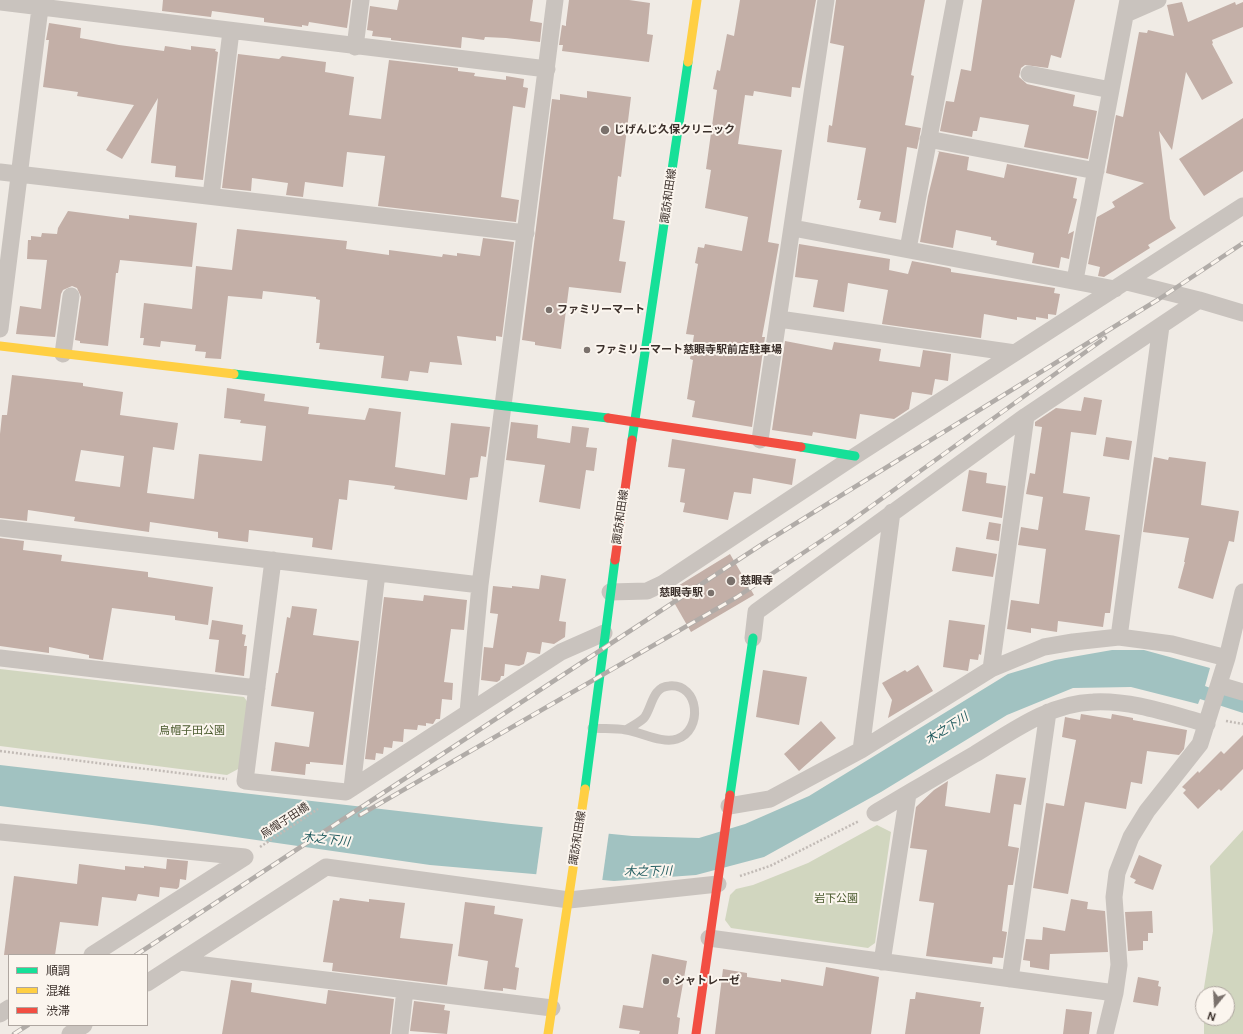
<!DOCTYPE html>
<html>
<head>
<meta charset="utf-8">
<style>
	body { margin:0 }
	#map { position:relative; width:1243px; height:1034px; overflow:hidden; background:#f0ebe5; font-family:"DM Sans","Noto Sans JP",sans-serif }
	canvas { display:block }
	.legend { position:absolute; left:8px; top:954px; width:140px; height:72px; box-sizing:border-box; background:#fbf5ee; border:1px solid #aea6a0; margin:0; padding:5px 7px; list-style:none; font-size:12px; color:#3b302b }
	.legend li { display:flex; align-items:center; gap:8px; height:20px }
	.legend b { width:20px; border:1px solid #aea6a0 }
	.north { position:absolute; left:1195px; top:986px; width:40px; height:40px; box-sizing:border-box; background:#fbf5ee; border:1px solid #aea6a0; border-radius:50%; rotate:198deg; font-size:11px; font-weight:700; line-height:16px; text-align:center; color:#3b302b }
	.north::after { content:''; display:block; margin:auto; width:14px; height:18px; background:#7a716c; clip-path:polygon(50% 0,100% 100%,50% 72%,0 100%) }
</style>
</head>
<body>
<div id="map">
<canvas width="1243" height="1034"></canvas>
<ul class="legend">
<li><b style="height:5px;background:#16e098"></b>順調</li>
<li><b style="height:5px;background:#ffcf43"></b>混雑</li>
<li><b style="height:5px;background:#f24e42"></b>渋滞</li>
</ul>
<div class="north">N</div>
</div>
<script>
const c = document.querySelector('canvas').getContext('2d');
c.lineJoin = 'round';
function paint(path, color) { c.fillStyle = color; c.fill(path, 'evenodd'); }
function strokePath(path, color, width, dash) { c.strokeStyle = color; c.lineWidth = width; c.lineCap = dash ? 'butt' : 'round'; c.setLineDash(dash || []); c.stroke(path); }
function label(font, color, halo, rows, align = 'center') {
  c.font = font + ' "DM Sans","Noto Sans JP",sans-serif'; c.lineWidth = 4; c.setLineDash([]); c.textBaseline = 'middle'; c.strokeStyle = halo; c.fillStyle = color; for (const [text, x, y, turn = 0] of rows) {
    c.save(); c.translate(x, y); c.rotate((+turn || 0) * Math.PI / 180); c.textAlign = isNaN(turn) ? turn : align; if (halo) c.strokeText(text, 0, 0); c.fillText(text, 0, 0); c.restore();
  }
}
const green = new Path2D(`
	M 0,669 L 244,697 L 249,704 L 240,768 L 227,775 L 0,746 Z
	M 877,825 L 891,832 L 875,943 L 868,948 L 731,928 L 725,920 L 730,895 L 736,889 L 753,885 L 808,863 Z
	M 1243,830 L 1243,1034 L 1204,1034 L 1204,1018 L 1227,1018 L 1227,994 L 1203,994 L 1213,931 L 1210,866 Z`);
const water = new Path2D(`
	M 1112,650 L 1144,650 L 1210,668 L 1205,686 L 1243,700 L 1243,713 L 1200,699 L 1198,704 L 1131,687 L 1073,688 L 1007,715 L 881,792 L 764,857 L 696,875 L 614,881 L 430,865 L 152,825 L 0,806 L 0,765 L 511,824 L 632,836 L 699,838 L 745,824 L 809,796 L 1008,674 L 1055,660 Z`);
const pier = new Path2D(`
	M 543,825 L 609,832 L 602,882 L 536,876 Z`);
const building = new Path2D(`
	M 163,0 L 351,0 L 347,28 L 309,22 L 308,26 L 302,25 L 302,27 L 264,22 L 264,18 L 212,11 L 211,17 L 162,11 Z
	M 399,0 L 533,0 L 530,21 L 542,23 L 540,42 L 506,38 L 485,37 L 484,40 L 462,37 L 461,48 L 391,40 L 391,38 L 372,36 L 373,31 L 367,30 L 370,6 L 397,10 Z
	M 569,0 L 629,0 L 650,3 L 647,34 L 653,35 L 649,62 L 562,51 L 563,45 L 559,45 L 562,25 L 566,26 L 566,23 Z
	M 740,0 L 816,0 L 800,88 L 792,87 L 791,97 L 754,91 L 753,96 L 745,95 L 738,144 L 782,150 L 768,242 L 779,244 L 762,337 L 765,337 L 752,427 L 692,417 L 695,401 L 687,399 L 693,360 L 690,359 L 694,335 L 686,334 L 698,264 L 695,263 L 698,247 L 704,248 L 705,244 L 742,251 L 748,217 L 705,208 L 711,170 L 706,169 L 717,90 L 713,89 L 717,70 L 720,71 L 727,34 L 734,36 Z
	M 836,0 L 925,0 L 911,75 L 914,76 L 905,125 L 921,128 L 917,149 L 907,147 L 896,223 L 879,220 L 881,212 L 859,208 L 861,200 L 857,200 L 866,148 L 827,142 L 829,125 L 832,126 L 844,46 L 830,43 Z
	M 982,0 L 1075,0 L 1061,58 L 1051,55 L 1048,68 L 1025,65 L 1021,68 L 1019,77 L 1027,84 L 1075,95 L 1073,106 L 1097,111 L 1088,159 L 1024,147 L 1029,125 L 980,117 L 977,131 L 973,131 L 972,137 L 940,131 L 946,101 L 954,102 L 961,69 L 971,71 Z
	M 1182,2 L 1188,22 L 1235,2 L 1236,5 L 1243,2 L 1243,27 L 1212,40 L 1213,43 L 1212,44 L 1233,83 L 1202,100 L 1186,72 L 1172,150 L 1159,131 L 1170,219 L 1176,228 L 1148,245 L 1150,248 L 1104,277 L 1098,276 L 1100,267 L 1088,264 L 1097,217 L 1115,207 L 1112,202 L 1144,183 L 1106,173 L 1116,115 L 1123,117 L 1139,32 L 1147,33 L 1148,30 L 1174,36 L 1167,5 Z
	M 49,23 L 81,28 L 80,38 L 119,45 L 164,51 L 165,46 L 191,50 L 191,46 L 216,49 L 215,51 L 218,52 L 203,180 L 175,177 L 176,166 L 151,163 L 158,98 L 122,159 L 106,150 L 134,105 L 77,96 L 78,92 L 43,87 L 49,40 L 46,40 Z
	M 238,54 L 279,59 L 282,56 L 326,62 L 325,72 L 354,77 L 349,115 L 381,119 L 389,60 L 458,68 L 458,71 L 475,73 L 474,76 L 506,80 L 506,76 L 524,79 L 523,87 L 528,88 L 525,108 L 513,106 L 501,197 L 519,200 L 516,222 L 378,206 L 385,156 L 347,152 L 343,187 L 305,182 L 303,197 L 286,195 L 288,183 L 252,178 L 251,191 L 222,188 Z
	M 587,91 L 631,97 L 621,177 L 618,176 L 613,219 L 625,221 L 619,261 L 626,262 L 621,293 L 569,287 L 561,349 L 535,345 L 535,342 L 522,340 L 552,99 L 560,100 L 560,94 L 587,98 Z
	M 1243,118 L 1243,171 L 1204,196 L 1179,159 Z
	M 937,151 L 969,157 L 967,170 L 1004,178 L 1007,164 L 1077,178 L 1073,198 L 1077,199 L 1068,234 L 1074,231 L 1069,259 L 1061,257 L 1059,268 L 1032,263 L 1034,253 L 996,245 L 997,241 L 991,240 L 991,237 L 956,230 L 953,248 L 920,242 L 928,196 L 939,152 Z
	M 68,211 L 129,219 L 129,215 L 197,223 L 192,267 L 120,260 L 118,273 L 116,273 L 108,346 L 80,343 L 80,341 L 75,340 L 81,297 L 77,288 L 72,286 L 63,290 L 61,294 L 55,337 L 16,334 L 20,306 L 41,309 L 47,260 L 27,259 L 28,240 L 31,240 L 31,236 L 41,237 L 42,233 L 57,234 L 58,228 Z
	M 237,229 L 347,241 L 346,249 L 389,255 L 389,250 L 442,257 L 443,254 L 457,256 L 457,253 L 480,256 L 483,238 L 514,242 L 502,337 L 496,336 L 496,341 L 457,336 L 462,365 L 430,362 L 428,373 L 410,371 L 408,381 L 381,378 L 384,356 L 319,349 L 320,343 L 316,343 L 320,300 L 316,299 L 316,297 L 263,291 L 262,299 L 228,296 L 221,359 L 205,358 L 206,352 L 195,351 L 196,345 L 161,341 L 160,347 L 143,345 L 144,338 L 140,338 L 144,303 L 192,309 L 196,266 L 232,270 Z
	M 799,244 L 890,259 L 889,270 L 908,274 L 912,261 L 949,268 L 951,269 L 951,272 L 1055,288 L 1054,293 L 1060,294 L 1056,315 L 1048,314 L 1048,319 L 1036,317 L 1036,320 L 1017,317 L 1017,320 L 984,314 L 981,338 L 882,324 L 888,290 L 848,283 L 844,312 L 813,307 L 818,280 L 795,277 Z
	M 785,341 L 832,350 L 834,342 L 881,349 L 879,361 L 920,367 L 923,350 L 951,354 L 948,381 L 935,379 L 932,395 L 912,392 L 909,409 L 894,419 L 860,414 L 856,439 L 813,432 L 812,436 L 772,430 Z
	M 12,375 L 83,383 L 83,386 L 123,392 L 120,415 L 178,423 L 174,450 L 153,447 L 147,493 L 194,499 L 199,454 L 262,461 L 266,426 L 240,423 L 241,420 L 224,418 L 227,388 L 265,394 L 264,401 L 309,407 L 308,414 L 365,420 L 369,408 L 401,412 L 395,467 L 445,475 L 451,423 L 490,427 L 486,457 L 481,456 L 478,477 L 470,478 L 467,500 L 394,489 L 395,486 L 349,480 L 347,500 L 339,499 L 332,550 L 312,547 L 313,538 L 249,530 L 248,542 L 218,538 L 218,532 L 150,522 L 149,532 L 74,521 L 75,517 L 28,510 L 27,521 L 0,518 L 0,434 L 2,415 L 7,415 ZM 81,450 L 124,456 L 120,487 L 75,481 Z
	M 1084,397 L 1102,400 L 1096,435 L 1071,432 L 1063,493 L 1090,497 L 1085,530 L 1120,535 L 1110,613 L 1105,613 L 1103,627 L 1058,621 L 1057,632 L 1031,628 L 1031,633 L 1007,629 L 1011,600 L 1039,604 L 1046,549 L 1018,545 L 1021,527 L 1038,530 L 1043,497 L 1026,494 L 1030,473 L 1035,474 L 1042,427 L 1035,426 L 1035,422 L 1056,408 L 1081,411 Z
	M 511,422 L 538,425 L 537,438 L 570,443 L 572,426 L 589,428 L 586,447 L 597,448 L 594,471 L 586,470 L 580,509 L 539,502 L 545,465 L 506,460 Z
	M 1106,437 L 1132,441 L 1129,460 L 1103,456 Z
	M 672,439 L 796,459 L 792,485 L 753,478 L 751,494 L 734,492 L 728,520 L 683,512 L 685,503 L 680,502 L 685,469 L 668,467 Z
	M 1154,457 L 1168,460 L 1169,457 L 1206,462 L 1201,505 L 1239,511 L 1234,542 L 1229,541 L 1213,599 L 1178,588 L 1185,562 L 1184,562 L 1189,538 L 1143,532 Z
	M 969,470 L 987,473 L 986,483 L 1006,486 L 1002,518 L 962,511 Z
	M 989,522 L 1001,524 L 999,541 L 986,539 Z
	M 0,538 L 24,541 L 23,550 L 62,555 L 61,561 L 148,572 L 148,577 L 213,587 L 208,625 L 175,620 L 175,616 L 112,608 L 103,660 L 89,658 L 89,655 L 49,647 L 49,653 L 0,646 Z
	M 956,547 L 997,554 L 993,577 L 952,571 Z
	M 730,554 L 754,595 L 691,632 L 668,592 Z
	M 541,575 L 566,579 L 559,621 L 566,622 L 565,637 L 554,644 L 542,642 L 540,654 L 527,652 L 524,664 L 519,666 L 505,664 L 504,676 L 501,676 L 500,680 L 497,682 L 481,680 L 484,647 L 493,648 L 498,614 L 490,613 L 493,586 L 512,588 L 512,586 L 539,589 Z
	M 424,595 L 467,600 L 464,630 L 451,629 L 444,682 L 453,683 L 452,700 L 442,699 L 440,719 L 436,719 L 433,724 L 426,723 L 426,726 L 418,725 L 417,730 L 404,729 L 403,742 L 393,741 L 392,748 L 384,747 L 383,754 L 376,753 L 375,760 L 365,759 L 384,597 L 423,601 Z
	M 292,606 L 317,609 L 313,635 L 359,641 L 343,765 L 310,762 L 310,764 L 306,764 L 305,775 L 271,771 L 275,742 L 309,747 L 314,712 L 271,706 L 276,673 L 278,673 L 287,617 L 290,618 Z
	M 212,620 L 243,625 L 242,634 L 246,635 L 244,646 L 247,646 L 244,676 L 215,672 L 219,640 L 209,639 Z
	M 949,620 L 985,625 L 981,655 L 979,654 L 978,660 L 970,659 L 968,671 L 943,667 Z
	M 918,665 L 933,691 L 888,718 L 892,700 L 882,683 L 905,670 L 907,672 Z
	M 763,670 L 807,677 L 799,725 L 756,717 Z
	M 1081,714 L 1111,719 L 1112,714 L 1133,718 L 1133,720 L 1187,730 L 1184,749 L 1179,755 L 1147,751 L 1142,784 L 1131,782 L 1126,809 L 1085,802 L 1068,894 L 1033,888 L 1046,803 L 1064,806 L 1076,740 L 1062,737 L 1065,717 L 1080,720 Z
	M 821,721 L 836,738 L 799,771 L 784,754 Z
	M 1243,735 L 1243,769 L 1221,791 L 1219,789 L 1198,809 L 1183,793 L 1186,790 L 1182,787 L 1198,771 L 1199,773 L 1221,751 L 1224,754 Z
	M 996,774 L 1026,778 L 1021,805 L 1014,804 L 1008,846 L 1019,848 L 1013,885 L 1008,885 L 1002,931 L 1007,932 L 1003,958 L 993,957 L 992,964 L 926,956 L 934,903 L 919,901 L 927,850 L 910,848 L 916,807 L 934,790 L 948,781 L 945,806 L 990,813 Z
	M 1139,855 L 1162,865 L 1153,890 L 1134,883 L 1136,880 L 1130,877 Z
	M 167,859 L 188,861 L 186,880 L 180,879 L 179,887 L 177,889 L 160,887 L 159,897 L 138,894 L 136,901 L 102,897 L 98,926 L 60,922 L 55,955 L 4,955 L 14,876 L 77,884 L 79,864 L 125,870 L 125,866 L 144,868 L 144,866 L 166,869 Z
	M 340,898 L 369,902 L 369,899 L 405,903 L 400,938 L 453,944 L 447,985 L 332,971 L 333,963 L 323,962 L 333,900 L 339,901 Z
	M 1071,899 L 1088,902 L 1087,909 L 1105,911 L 1108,952 L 1050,954 L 1049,970 L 1030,967 L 1030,961 L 1023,960 L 1026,939 L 1042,940 L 1043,927 L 1065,931 Z
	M 465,902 L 495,906 L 494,914 L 523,919 L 515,967 L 519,968 L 516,990 L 503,988 L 503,991 L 484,989 L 488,961 L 458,956 Z
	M 1152,911 L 1153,933 L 1148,933 L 1148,941 L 1143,941 L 1143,950 L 1128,951 L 1125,912 Z
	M 652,954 L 687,961 L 677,1017 L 680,1018 L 678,1034 L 639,1034 L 640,1031 L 619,1028 L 623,1005 L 643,1008 Z
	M 826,967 L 879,977 L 871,1034 L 715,1034 L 723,969 L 747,973 L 747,977 L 781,982 L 781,979 L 823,986 Z
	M 1138,977 L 1159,981 L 1158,986 L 1161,987 L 1158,1006 L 1133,1002 Z
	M 231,980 L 252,983 L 251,992 L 326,1004 L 328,990 L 394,999 L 390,1034 L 222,1034 Z
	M 916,992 L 981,1002 L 980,1007 L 984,1007 L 980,1034 L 905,1034 L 910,999 L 915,999 Z
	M 414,1001 L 445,1005 L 444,1010 L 450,1011 L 447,1034 L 410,1031 Z
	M 1066,1009 L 1092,1012 L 1089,1034 L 1063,1034 Z`);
const path = new Path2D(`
	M 1226,721 L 1243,724
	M 0,751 L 227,779
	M 260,847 L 318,809
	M 740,876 L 770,866 L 859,821`);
const lane = new Path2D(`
	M 592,728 C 603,729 615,728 626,730 C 641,732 662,744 677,739 C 703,731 700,683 669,686 C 652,687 652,708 644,718 C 639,723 632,726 626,730`);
const street = new Path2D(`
	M 0,2 L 547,69
	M 1126,14 L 1158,0
	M 355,47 L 361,0
	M 1029,74 L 1111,90
	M 928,139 L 1096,171
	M 0,172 L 526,233
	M 211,196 L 231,31
	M 793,228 L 1115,289
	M 908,249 L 955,0
	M 1075,280 L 1128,0
	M 1127,282 L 1199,300
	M 779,319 L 1015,353
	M 0,329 L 41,0
	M 63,354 L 71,296
	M 760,440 L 826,0
	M 0,528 L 480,585
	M 273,560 L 245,781 L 346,792 L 561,652 L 604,633
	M 610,592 L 647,591 L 662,584 L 855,456 L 1243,206
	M 1119,637 L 1161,326
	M 753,638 L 756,612 L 1026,416 L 1199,300 L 1243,313
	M 0,658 L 257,688
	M 991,669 L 1026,416
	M 1219,685 L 1243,692
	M 468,712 L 480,585 L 555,0
	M 861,750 L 892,512
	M 352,788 L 377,573
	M 729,806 L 770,799 L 861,750 L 991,669 L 1044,647 L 1073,642 L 1119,637 L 1172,644 L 1227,658
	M 875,813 C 909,793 942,773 975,754 C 1011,732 1050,703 1093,702 C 1132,700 1170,714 1207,724
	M 0,832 L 245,857
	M 709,938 L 1115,993 L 1105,1034
	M 92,955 L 245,857
	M 180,962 L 552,1008
	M 882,962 L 908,794
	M 1010,979 L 1048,712
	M 147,983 L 326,867 L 569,900 L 718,884
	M 1115,993 L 1119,965 L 1114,897 L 1117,873 L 1131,837 L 1147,811 L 1200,744 L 1227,658 L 1243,592
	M 0,1014 L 9,1008
	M 70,1034 L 84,1025
	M 400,1034 L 405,990`);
const fast = new Path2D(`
	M 234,374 L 608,418
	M 632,440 L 688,62
	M 801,447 L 855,456
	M 585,789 L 615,560
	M 730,795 L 753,638`);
const slow = new Path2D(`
	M 688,62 L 697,0
	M 0,346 L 234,374
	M 548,1034 L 585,789`);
const jam = new Path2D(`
	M 608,418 L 801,447
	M 615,560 L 632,440
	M 696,1034 L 730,795`);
const rail = new Path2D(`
	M 360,815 L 737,597 L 848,523 L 1105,338
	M 136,955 L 764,543 L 1159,299 L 1243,243
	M 14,1034 L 28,1025`);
const markers = [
	[605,130,5,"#7a716c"],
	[549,310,4,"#7a716c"],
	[587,350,4,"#7a716c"],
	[731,581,5,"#7a716c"],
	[711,593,4,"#7a716c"],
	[666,981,4,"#7a716c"]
];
const poiNames = [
	["じげんじ久保クリニック",614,130],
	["ファミリーマート",557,310],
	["ファミリーマート慈眼寺駅前店駐車場",595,350],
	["慈眼寺",740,581],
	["慈眼寺駅",703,593,"right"],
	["シャトレーゼ",674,981]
];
const streetNames = [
	["諏訪和田線",669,196,-82],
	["諏訪和田線",621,517,-82],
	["烏帽子田橋",285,821,-33],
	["諏訪和田線",578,838,-81]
];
const parkNames = [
	["烏帽子田公園",192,731],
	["岩下公園",836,899]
];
const waterNames = [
	["木之下川",947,729,-32],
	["木之下川",326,840,6],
	["木之下川",648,872,-1]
];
paint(green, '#d1d6bf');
paint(water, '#a1c2c1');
paint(pier, '#f0ebe5');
paint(building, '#c3afa7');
strokePath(path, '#c2bbb6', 2.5, [2, 2]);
strokePath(lane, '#c9c3be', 9);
strokePath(street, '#c9c3be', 17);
strokePath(fast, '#16e098', 9);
strokePath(slow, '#ffcf43', 9);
strokePath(jam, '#f24e42', 9);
strokePath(rail, '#b1aca8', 4.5);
strokePath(rail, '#fbf5ee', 3, [9]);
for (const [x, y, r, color] of markers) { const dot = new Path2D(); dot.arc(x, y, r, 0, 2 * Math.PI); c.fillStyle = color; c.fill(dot); strokePath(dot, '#fbf5ee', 1.5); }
label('bold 11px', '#3b302b', '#fbf5ee', poiNames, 'left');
label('11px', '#3b302b', '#fbf5ee', streetNames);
label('11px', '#4a5a2e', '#fbf5ee', parkNames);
label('italic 12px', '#1f5a5e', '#fbf5ee', waterNames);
</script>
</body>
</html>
